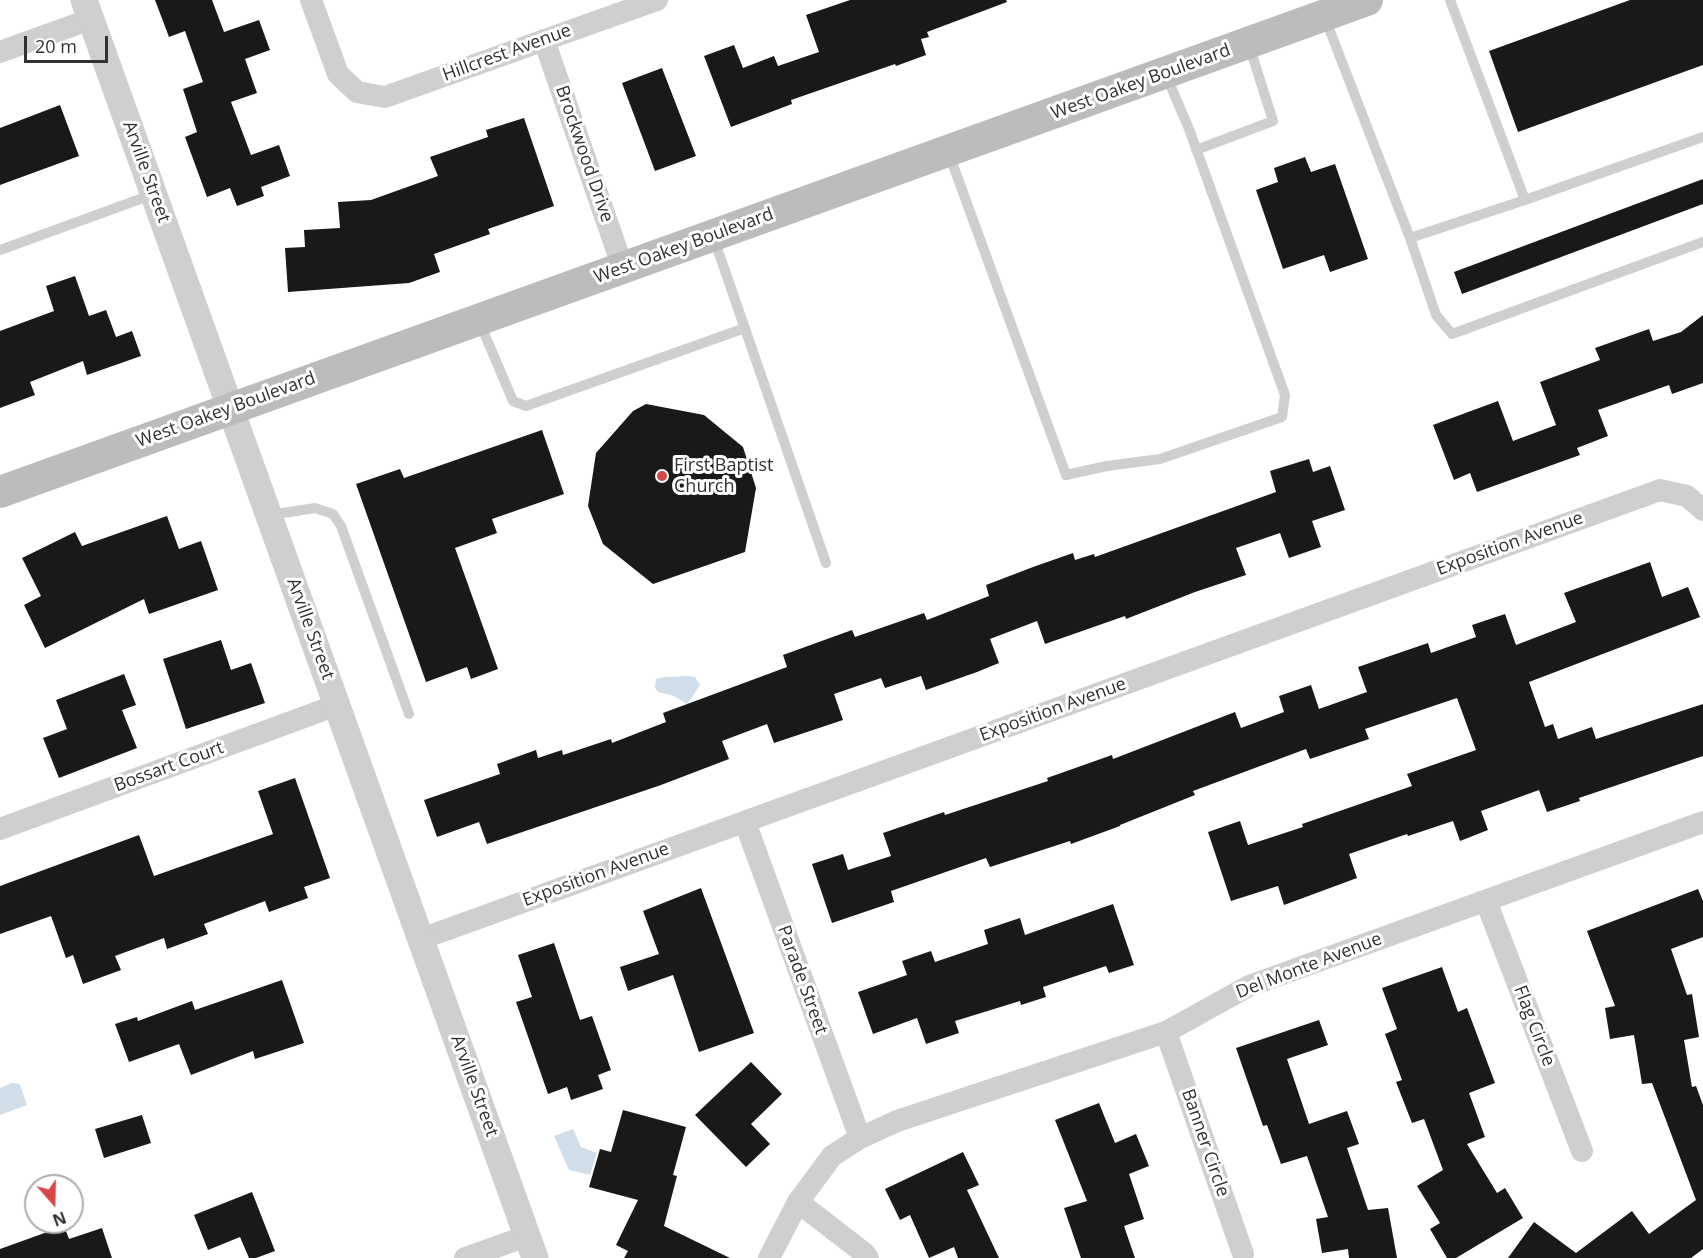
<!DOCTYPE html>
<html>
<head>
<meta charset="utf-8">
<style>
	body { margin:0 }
	#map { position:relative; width:1703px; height:1258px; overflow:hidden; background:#fff; font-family:"Open Sans",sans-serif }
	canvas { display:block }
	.north { position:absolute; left:24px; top:1174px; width:60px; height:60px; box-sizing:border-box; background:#fff; border:2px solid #adadad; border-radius:50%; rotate:160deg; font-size:16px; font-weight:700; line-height:24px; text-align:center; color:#323232 }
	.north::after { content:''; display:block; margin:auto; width:21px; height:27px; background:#d64847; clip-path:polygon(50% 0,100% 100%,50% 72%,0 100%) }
	.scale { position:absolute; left:24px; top:36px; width:84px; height:27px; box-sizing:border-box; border:3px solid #323232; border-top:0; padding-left:8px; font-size:18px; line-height:21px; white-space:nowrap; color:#323232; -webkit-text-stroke:4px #fff; paint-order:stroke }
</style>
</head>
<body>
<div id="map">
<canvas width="1703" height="1258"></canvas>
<div class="north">N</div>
<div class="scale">20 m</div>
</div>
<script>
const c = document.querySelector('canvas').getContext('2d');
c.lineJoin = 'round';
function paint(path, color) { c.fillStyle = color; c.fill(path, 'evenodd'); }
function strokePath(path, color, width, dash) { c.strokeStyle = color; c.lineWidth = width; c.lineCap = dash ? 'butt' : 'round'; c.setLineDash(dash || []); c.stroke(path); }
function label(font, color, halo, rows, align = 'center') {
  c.font = font + ' "Open Sans",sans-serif'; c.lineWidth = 6; c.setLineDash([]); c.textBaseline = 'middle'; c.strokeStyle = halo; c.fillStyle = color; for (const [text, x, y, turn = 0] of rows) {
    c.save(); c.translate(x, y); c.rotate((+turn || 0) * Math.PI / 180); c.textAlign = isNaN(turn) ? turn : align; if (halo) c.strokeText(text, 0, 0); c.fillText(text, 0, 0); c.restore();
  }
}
const water = new Path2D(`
	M 687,676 L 695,677 L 700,685 L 687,704 L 674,696 L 658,692 L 655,688 L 656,679 L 665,677 Z
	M 12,1083 L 20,1084 L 27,1105 L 0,1115 L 0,1088 Z
	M 573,1129 L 581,1147 L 597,1153 L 590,1175 L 569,1170 L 554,1136 Z`);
const building = new Path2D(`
	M 155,0 L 212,0 L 224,32 L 259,20 L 270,50 L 245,59 L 257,93 L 231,102 L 251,155 L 279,145 L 290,176 L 261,187 L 264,196 L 237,206 L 230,188 L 207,197 L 185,137 L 197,132 L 183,89 L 203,82 L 185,31 L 169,37 Z
	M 850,0 L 1006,0 L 1007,2 L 927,32 L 929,37 L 921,39 L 926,55 L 896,66 L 895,64 L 791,100 L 792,104 L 731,127 L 704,56 L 734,45 L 743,68 L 774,56 L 778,66 L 819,52 L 806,15 Z
	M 1630,0 L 1703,0 L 1703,65 L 1518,132 L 1489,51 Z
	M 662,68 L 696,156 L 655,171 L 622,83 Z
	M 60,105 L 79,156 L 0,185 L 0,128 Z
	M 524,118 L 554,206 L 488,229 L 490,234 L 434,254 L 440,272 L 409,283 L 288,292 L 285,248 L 305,247 L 304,230 L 340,228 L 338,202 L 371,200 L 438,176 L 430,157 L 488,137 L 486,130 Z
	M 1305,157 L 1311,172 L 1335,164 L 1368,259 L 1330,272 L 1324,255 L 1283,269 L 1256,190 L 1278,182 L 1274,168 Z
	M 1703,179 L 1703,204 L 1462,294 L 1454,272 Z
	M 75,276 L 89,316 L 106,310 L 116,337 L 132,331 L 141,356 L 87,375 L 83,361 L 30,382 L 35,395 L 0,408 L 0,331 L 54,311 L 46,286 Z
	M 1703,315 L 1703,383 L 1672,394 L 1669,385 L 1598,410 L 1608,436 L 1577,448 L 1580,455 L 1477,492 L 1470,473 L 1454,480 L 1433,425 L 1498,401 L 1513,441 L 1556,425 L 1540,382 L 1600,360 L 1595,348 L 1649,329 L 1653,341 L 1681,332 Z
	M 646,404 L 704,415 L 743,447 L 756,488 L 745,552 L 653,584 L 603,544 L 588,506 L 596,453 L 633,411 Z
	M 542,430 L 564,494 L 492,519 L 497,533 L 455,548 L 498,669 L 471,679 L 467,667 L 426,682 L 356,484 L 400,469 L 404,478 Z
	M 1309,459 L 1313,472 L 1330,466 L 1345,510 L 1312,521 L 1321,547 L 1289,558 L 1280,533 L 1236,548 L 1246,575 L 1195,592 L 1126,619 L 1125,616 L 1045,644 L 1037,621 L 990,639 L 999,663 L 977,672 L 926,690 L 921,676 L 885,688 L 881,678 L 834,694 L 843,720 L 774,743 L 767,724 L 722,741 L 729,759 L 661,785 L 487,844 L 479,822 L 437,837 L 424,800 L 500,774 L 497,764 L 536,750 L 538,758 L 562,750 L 563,755 L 611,739 L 612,743 L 666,722 L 663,713 L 787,667 L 783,655 L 852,630 L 855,637 L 924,613 L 927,620 L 989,596 L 986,585 L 1033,567 L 1073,553 L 1075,560 L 1094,554 L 1095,557 L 1276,492 L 1270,471 Z
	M 167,516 L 179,549 L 201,541 L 218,590 L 149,614 L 144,599 L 45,648 L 24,605 L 41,596 L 22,558 L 75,532 L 82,546 Z
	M 1650,562 L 1662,597 L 1688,587 L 1700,617 L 1529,682 L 1545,727 L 1553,724 L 1558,739 L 1592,727 L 1596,739 L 1703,704 L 1703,756 L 1579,798 L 1580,801 L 1547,812 L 1539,790 L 1481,811 L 1488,830 L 1460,841 L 1453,821 L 1408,836 L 1407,834 L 1349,854 L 1357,878 L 1284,905 L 1278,886 L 1231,901 L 1208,832 L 1240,821 L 1248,845 L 1303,827 L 1302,824 L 1412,786 L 1407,774 L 1476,750 L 1457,698 L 1365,729 L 1369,739 L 1310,759 L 1306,749 L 1193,791 L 1195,795 L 1120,825 L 1120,826 L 1071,844 L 1070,841 L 990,867 L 986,858 L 891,891 L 894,902 L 832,923 L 812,864 L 843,854 L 848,870 L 891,856 L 883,833 L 944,812 L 945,815 L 1048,781 L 1047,778 L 1112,755 L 1113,759 L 1235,712 L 1241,728 L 1284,712 L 1279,696 L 1311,685 L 1319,709 L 1367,692 L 1358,667 L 1428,643 L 1431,653 L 1476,637 L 1472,625 L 1505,614 L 1516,645 L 1576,622 L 1564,593 Z
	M 221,640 L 231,670 L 251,663 L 265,703 L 186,729 L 163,659 Z
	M 124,674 L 136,705 L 122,710 L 137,748 L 59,778 L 43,738 L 67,729 L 56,700 Z
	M 295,778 L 330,878 L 304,887 L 308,898 L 269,912 L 265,901 L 204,924 L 208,934 L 167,949 L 164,938 L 115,956 L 121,970 L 83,984 L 73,955 L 66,958 L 51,916 L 0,934 L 0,886 L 139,835 L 154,876 L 273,834 L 258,791 Z
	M 701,888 L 754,1033 L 699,1052 L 673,975 L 628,991 L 620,967 L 659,954 L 643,911 Z
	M 1698,889 L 1703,901 L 1703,937 L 1671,949 L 1687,995 L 1692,994 L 1699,1037 L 1684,1040 L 1692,1087 L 1696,1086 L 1703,1105 L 1703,1249 L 1691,1258 L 1508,1258 L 1534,1222 L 1576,1253 L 1632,1211 L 1649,1234 L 1696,1200 L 1652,1083 L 1642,1084 L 1634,1035 L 1610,1039 L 1605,1008 L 1615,1006 L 1587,931 Z
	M 1113,904 L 1134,965 L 1109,973 L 1106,966 L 1043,987 L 1046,997 L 1021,1005 L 1020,1001 L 955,1021 L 959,1033 L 926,1044 L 917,1018 L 873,1034 L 858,992 L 907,975 L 902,961 L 931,951 L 935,962 L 988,944 L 984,930 L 1020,918 L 1025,935 Z
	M 554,943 L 580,1020 L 592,1016 L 611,1070 L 598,1075 L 603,1089 L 571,1100 L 567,1087 L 548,1094 L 516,1002 L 532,997 L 518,955 Z
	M 1442,967 L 1458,1012 L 1467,1008 L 1495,1083 L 1469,1093 L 1485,1137 L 1467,1144 L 1497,1193 L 1505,1188 L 1523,1218 L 1456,1258 L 1447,1258 L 1430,1229 L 1440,1223 L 1417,1186 L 1443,1170 L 1424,1119 L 1412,1123 L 1396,1082 L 1402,1080 L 1385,1034 L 1397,1029 L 1382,988 Z
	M 282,980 L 304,1043 L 255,1059 L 253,1051 L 191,1075 L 179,1044 L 129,1062 L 115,1024 L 137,1017 L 138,1021 L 192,1001 L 195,1010 Z
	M 1319,1020 L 1328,1045 L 1287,1059 L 1309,1124 L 1347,1111 L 1359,1144 L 1347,1148 L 1368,1210 L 1388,1208 L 1397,1258 L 1349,1258 L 1348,1249 L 1322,1253 L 1316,1219 L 1328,1217 L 1307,1156 L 1281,1164 L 1267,1125 L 1263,1126 L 1236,1048 Z
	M 751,1062 L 782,1094 L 751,1124 L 770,1144 L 746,1167 L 695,1115 Z
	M 1099,1103 L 1115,1143 L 1136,1134 L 1149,1166 L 1129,1174 L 1144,1219 L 1124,1226 L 1135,1258 L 1081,1258 L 1064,1208 L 1087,1201 L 1055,1120 Z
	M 623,1110 L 686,1127 L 673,1175 L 677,1176 L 664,1226 L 730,1258 L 624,1258 L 628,1251 L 616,1245 L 638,1200 L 589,1187 L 600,1149 L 611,1152 Z
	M 142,1115 L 151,1143 L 104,1158 L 95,1129 Z
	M 963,1152 L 979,1185 L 967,1190 L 999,1258 L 958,1258 L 954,1247 L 929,1258 L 910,1215 L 900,1220 L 885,1189 Z
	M 252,1192 L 275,1251 L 256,1258 L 249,1258 L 240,1237 L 208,1250 L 194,1215 Z
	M 64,1226 L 69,1239 L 102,1228 L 112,1258 L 0,1258 L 0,1249 Z`);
const service = new Path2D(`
	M 1450,0 L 1525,200 L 1703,137
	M 1325,18 L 1410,238 L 1525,200
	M 1196,150 L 1273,121 L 1249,45
	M 949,154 L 1066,475 L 1107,466 L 1160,459 L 1282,417 L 1285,395 L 1189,129 L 1166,75
	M 1410,238 L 1436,315 L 1452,334 L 1703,242
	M 714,239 L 826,563
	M 0,250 L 154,194
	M 479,321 L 513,401 L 526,406 L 745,328
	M 270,515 L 315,508 L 333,514 L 341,526 L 409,714`);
const minor = new Path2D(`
	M 311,0 L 338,74 L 357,92 L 385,97 L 657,0
	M 544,40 L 623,268
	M 0,52 L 91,19
	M 745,822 L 860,1138
	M 0,829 L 337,705
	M 1486,901 L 1582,1151
	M 421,939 L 1660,490 L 1687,496 L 1703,510
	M 1166,1032 L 1243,1254
	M 798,1202 L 864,1253 L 868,1258
	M 465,1258 L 527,1236
	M 769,1258 L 798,1202 L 832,1156 L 860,1138 L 897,1121 L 1166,1032 L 1249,986 L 1703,822`);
const tertiary = new Path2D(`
	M 84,0 L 535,1258`);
const secondary = new Path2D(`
	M 0,492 L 1367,0`);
const markers = [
	[662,476,6,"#d64847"]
];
const streetNames = [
	["Hillcrest Avenue",507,53,-20],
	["West Oakey Boulevard",1141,82,-20],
	["Brockwood Drive",584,154,71],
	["Arville Street",146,172,70],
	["West Oakey Boulevard",684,246,-20],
	["West Oakey Boulevard",226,410,-20],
	["Exposition Avenue",1510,544,-20],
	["Arville Street",310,629,70],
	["Exposition Avenue",1053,710,-20],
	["Bossart Court",169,767,-20],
	["Exposition Avenue",596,875,-20],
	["Del Monte Avenue",1309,966,-21],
	["Parade Street",802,980,70],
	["Flag Circle",1534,1026,69],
	["Arville Street",474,1086,70],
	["Banner Circle",1205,1143,71]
];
const poiNames = [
	["First Baptist",674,466],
	["Church",674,487]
];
paint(water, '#d0deea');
paint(building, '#191919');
strokePath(service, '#cfcfcf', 10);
strokePath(minor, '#cfcfcf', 22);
strokePath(tertiary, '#cfcfcf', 27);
strokePath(secondary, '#bcbcbc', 32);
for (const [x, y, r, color] of markers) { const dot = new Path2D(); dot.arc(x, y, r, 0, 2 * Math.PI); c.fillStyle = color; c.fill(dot); strokePath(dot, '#fff', 2); }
label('18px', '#323232', '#fff', streetNames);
label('18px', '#323232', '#fff', poiNames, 'left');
</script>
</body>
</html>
